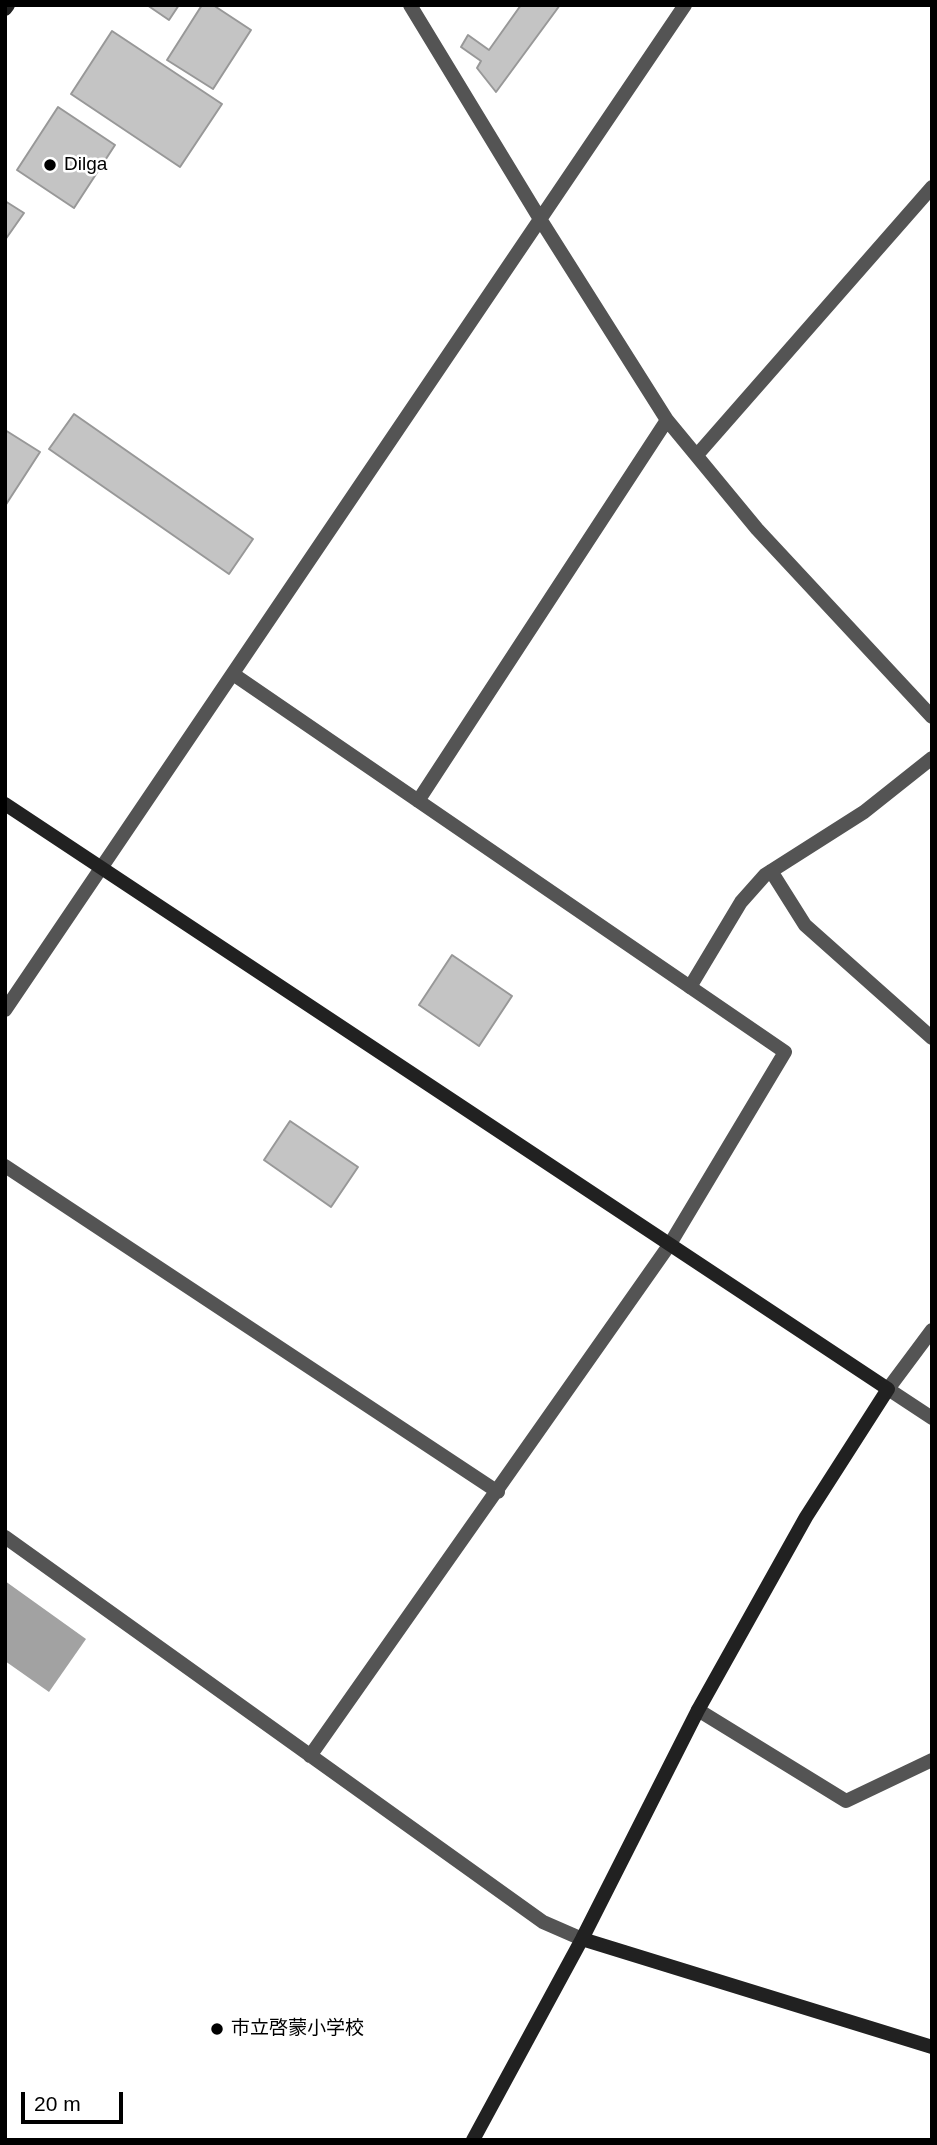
<!DOCTYPE html>
<html>
<head>
<meta charset="utf-8">
<style>
	body { margin:0 }
	#map { position:relative; width:937px; height:2145px; overflow:hidden; background:#fff; font-family:Arial,sans-serif }
	canvas { display:block }
	.frame { position:absolute; inset:0; border:7px solid #000; pointer-events:none }
	.scale { position:absolute; left:21px; top:2092px; width:102px; height:32px; box-sizing:border-box; border:4px solid #000; border-top:0; padding-left:9px; font-size:21px; line-height:24px; white-space:nowrap; color:#000; -webkit-text-stroke:5px #fff; paint-order:stroke }
</style>
</head>
<body>
<div id="map">
<canvas width="937" height="2145"></canvas>
<div class="frame"></div>
<div class="scale">20 m</div>
</div>
<script>
const c = document.querySelector('canvas').getContext('2d');
c.lineJoin = 'round';
function paint(path, color) { c.fillStyle = color; c.fill(path, 'evenodd'); }
function strokePath(path, color, width, dash) { c.strokeStyle = color; c.lineWidth = width; c.lineCap = dash ? 'butt' : 'round'; c.setLineDash(dash || []); c.stroke(path); }
function label(font, color, halo, rows, align = 'center') {
  c.font = font + ' Arial,"Noto Sans JP",sans-serif'; c.lineWidth = 5; c.setLineDash([]); c.textBaseline = 'middle'; c.strokeStyle = halo; c.fillStyle = color; for (const [text, x, y, turn = 0] of rows) {
    c.save(); c.translate(x, y); c.rotate((+turn || 0) * Math.PI / 180); c.textAlign = isNaN(turn) ? turn : align; if (halo) c.strokeText(text, 0, 0); c.fillText(text, 0, 0); c.restore();
  }
}
const water = new Path2D(`
	M 5,1581 L 86,1639 L 49,1692 L 5,1661 Z`);
const building = new Path2D(`
	M 147,5 L 179,5 L 169,20 Z
	M 202,5 L 213,5 L 251,30 L 213,89 L 167,60 Z
	M 521,5 L 560,5 L 496,92 L 477,68 L 481,61 L 461,47 L 468,35 L 489,50 Z
	M 112,31 L 222,104 L 180,167 L 71,94 Z
	M 58,107 L 115,145 L 74,208 L 17,170 Z
	M 5,201 L 24,213 L 5,240 Z
	M 74,414 L 253,539 L 229,574 L 49,449 Z
	M 5,430 L 40,452 L 5,506 Z
	M 452,955 L 512,996 L 479,1046 L 419,1005 Z
	M 290,1121 L 358,1167 L 331,1207 L 264,1160 Z`);
const lane = new Path2D(`
	M 771,871 L 805,925 L 932,1038
	M 690,987 L 741,902 L 765,875 L 864,812 L 932,758`);
const street = new Path2D(`
	M 410,5 L 540,219 L 667,420 L 757,529 L 932,717
	M 697,455 L 932,187
	M 233,674 L 785,1052 L 670,1244 L 310,1756
	M 418,801 L 667,420
	M 5,1010 L 685,5
	M 5,1166 L 498,1492
	M 932,1330 L 888,1389 L 932,1418
	M 5,1537 L 543,1922 L 582,1939
	M 698,1710 L 846,1801 L 932,1760`);
const secondary = new Path2D(`
	M 5,9 L 8,5
	M 5,804 L 888,1389 L 806,1517 L 698,1710 L 582,1939 L 473,2140
	M 582,1939 L 932,2047`);
const markers = [
	[50,165,7,"#000"],
	[217,2029,7,"#000"]
];
const poiNames = [
	["Dilga",64,165],
	["市立啓蒙小学校",231,2029]
];
paint(water, '#a2a2a2');
paint(building, '#c4c4c4');
strokePath(building, '#989898', 2);
strokePath(lane, '#545454', 14);
strokePath(street, '#545454', 14);
strokePath(secondary, '#212121', 14);
for (const [x, y, r, color] of markers) { const dot = new Path2D(); dot.arc(x, y, r, 0, 2 * Math.PI); c.fillStyle = color; c.fill(dot); strokePath(dot, '#fff', 2.5); }
label('19px', '#000', '#fff', poiNames, 'left');
</script>
</body>
</html>
